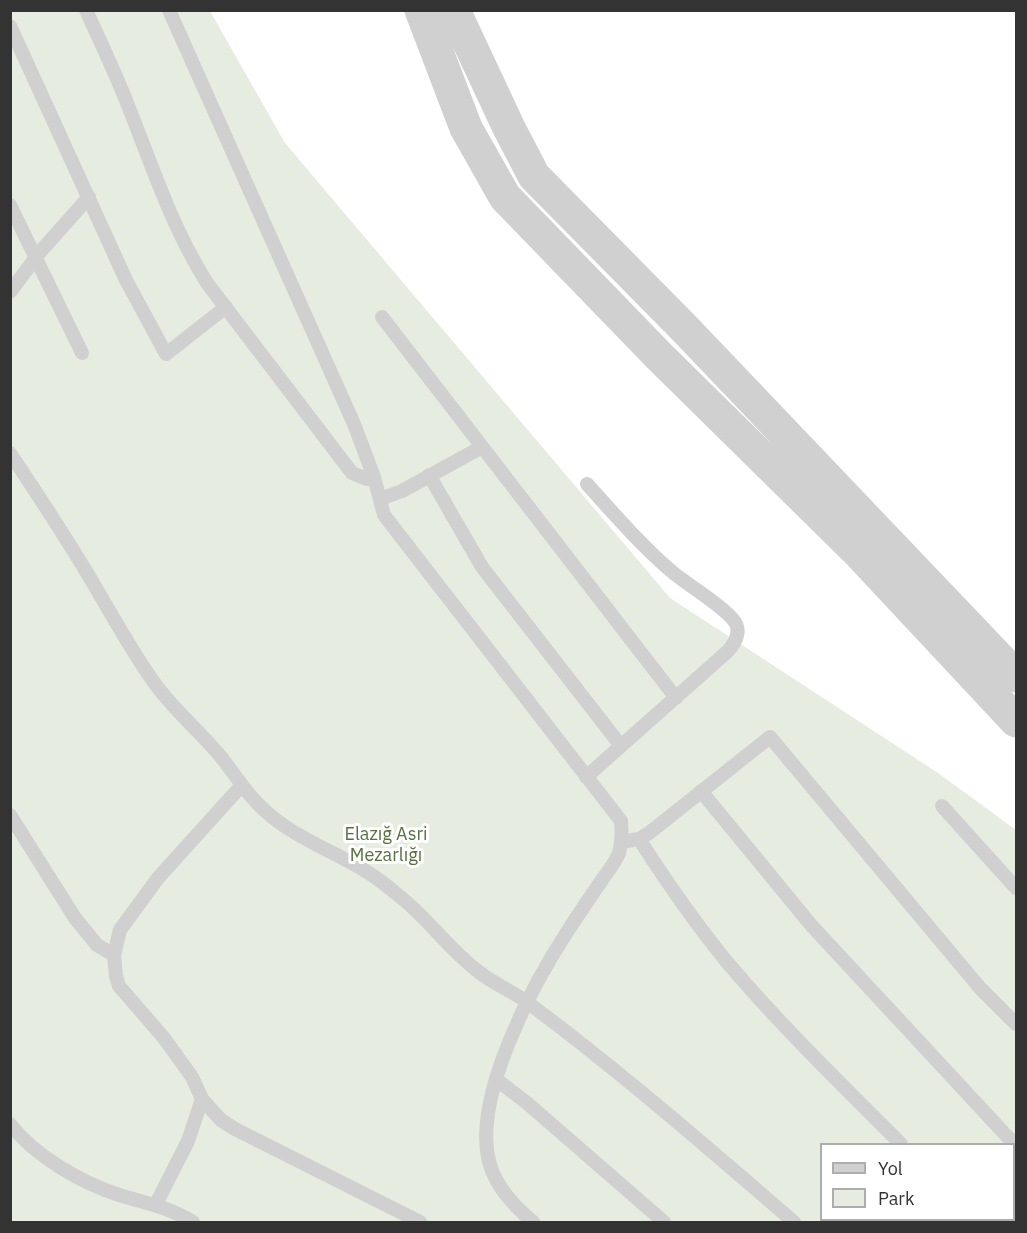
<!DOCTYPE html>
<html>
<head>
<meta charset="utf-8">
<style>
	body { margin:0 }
	#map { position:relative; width:1027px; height:1233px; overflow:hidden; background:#fff; font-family:"IBM Plex Sans",sans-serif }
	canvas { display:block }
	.frame { position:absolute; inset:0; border:12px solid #333; pointer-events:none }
	.legend { position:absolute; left:820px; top:1143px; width:195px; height:78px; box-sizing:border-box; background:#fff; border:2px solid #adadad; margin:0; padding:8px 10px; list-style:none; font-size:18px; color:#333 }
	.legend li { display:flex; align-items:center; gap:12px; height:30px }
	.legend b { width:30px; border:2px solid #adadad }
</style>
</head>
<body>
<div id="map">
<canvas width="1027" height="1233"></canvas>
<div class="frame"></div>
<ul class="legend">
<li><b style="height:8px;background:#d0d0d0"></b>Yol</li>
<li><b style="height:16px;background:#e6ecdf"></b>Park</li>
</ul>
</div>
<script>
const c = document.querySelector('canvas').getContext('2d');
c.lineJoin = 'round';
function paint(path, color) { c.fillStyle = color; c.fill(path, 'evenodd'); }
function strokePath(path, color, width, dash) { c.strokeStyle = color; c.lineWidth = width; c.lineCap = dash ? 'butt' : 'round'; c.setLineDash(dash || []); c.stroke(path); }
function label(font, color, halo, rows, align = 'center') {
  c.font = font + ' "IBM Plex Sans",sans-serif'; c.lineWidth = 6; c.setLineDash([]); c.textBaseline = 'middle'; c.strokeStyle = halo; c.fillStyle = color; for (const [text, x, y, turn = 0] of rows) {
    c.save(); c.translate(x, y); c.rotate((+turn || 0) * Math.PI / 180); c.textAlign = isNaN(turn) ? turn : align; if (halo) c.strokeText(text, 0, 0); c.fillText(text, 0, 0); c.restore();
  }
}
const green = new Path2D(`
	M 10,11 L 210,11 L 285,143 L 670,598 L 938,773 L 1016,830 L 1016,1222 L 11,1222 ZM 822,1144 L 1014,1144 L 1014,1220 L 822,1220 Z`);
const service = new Path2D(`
	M 86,10 C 100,41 115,72 127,103 C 152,165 171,226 207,283 L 352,473 L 367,479 L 374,477
	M 169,10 L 354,424 L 374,477 L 384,515 L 621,821 C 622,832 622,842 619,853 C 615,863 608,871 602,880 C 591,896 580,912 569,929 C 534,982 470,1100 490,1165 C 497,1188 515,1207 533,1222
	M 10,26 L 126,280 L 166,354 L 226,307
	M 10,205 L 82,353
	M 10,292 L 40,252 L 89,197
	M 382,317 L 676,698
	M 10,453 C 41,500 72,546 100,595 C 117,624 133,653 153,681 C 171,707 195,727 216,751 C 231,768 242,788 258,804 C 285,832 319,845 352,863 C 369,872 384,883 398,895 C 428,918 449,950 479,972 C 495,985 515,992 531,1005 C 622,1073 708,1148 794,1222
	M 429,475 L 482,567 L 621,746
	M 380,499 L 402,491 L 482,447
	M 586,777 L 728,651 C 735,643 741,632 735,622 C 724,606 687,585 670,570 C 640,544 614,514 587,484
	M 242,785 L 158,878 L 120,930 L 114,955 L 116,976 L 119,986 L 164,1038 L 192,1077 L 202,1099 L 210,1108 L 221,1120 L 235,1129 L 420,1222
	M 701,791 L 811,925 L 1016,1146
	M 942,806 L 1016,888
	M 10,815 L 75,918 L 97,945 L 114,955
	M 639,839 C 666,881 695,923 727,962 C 781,1026 842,1085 901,1144
	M 621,842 L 639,839 L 649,833 L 770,737 L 980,988 L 1016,1024
	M 497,1080 L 527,1103 L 664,1222
	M 10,1124 C 36,1157 80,1182 119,1195 C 145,1203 169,1207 193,1222
	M 156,1204 L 188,1141 L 202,1099
	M 1014,1206 L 1016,1203
	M 974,1220 L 977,1222
	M 998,1222 L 1001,1220`);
const tertiary = new Path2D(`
	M 421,10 L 466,128 L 505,197 L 659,356 L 859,553 L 1016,721
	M 455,10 L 458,19 L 509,128 L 534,176 L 686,330 L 1016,676`);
const parkNames = [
	["Elazığ Asri",386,835],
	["Mezarlığı",386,856]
];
paint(green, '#e6ecdf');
strokePath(service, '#d0d0d0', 14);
strokePath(tertiary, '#d0d0d0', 33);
label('18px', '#56703f', '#fff', parkNames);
</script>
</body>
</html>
